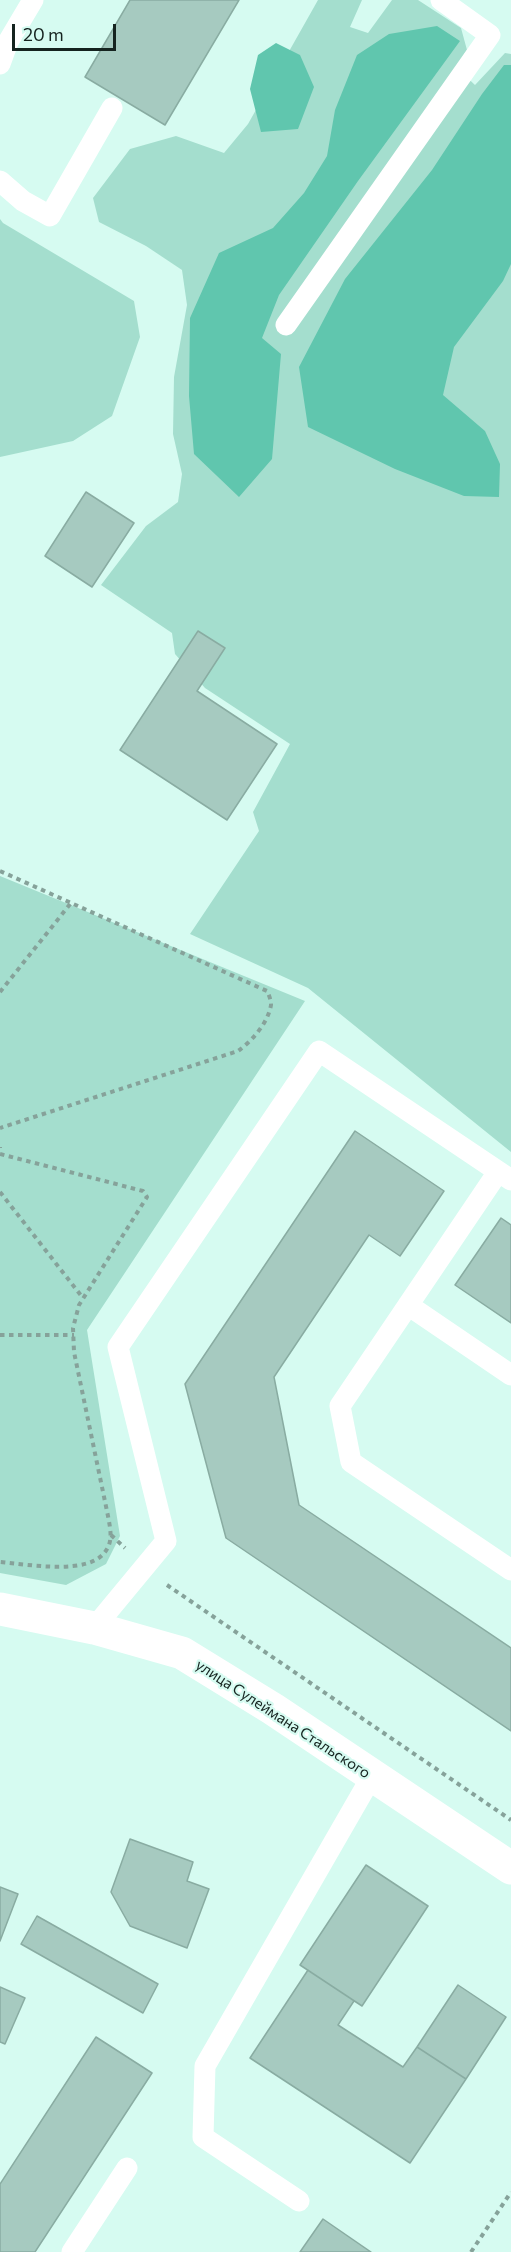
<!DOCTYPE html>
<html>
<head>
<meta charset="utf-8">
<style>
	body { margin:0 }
	#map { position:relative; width:511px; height:2252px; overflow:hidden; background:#d6fbf1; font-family:Commissioner,sans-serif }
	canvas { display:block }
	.scale { position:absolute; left:12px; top:24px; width:104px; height:27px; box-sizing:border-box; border:3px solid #15231f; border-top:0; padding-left:8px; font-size:18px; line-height:21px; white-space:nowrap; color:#15231f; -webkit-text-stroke:4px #d6fbf1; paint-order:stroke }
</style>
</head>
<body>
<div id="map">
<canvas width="511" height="2252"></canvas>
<div class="scale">20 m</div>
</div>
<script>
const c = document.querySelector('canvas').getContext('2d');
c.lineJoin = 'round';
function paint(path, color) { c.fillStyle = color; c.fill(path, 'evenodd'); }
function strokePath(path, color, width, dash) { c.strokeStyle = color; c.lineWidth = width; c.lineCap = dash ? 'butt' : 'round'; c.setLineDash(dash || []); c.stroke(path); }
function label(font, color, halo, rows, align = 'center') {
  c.font = font + ' Commissioner,sans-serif'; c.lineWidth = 4.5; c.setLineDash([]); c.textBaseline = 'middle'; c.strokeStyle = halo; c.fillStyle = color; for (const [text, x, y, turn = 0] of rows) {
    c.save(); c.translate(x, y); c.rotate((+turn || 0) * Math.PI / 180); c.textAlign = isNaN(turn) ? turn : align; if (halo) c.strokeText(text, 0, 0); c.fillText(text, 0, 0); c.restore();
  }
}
const green = new Path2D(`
	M 318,0 L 362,0 L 350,27 L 368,33 L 392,0 L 418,0 L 461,28 L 467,50 L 456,67 L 475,85 L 505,53 L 511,54 L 511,1152 L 308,988 L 190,934 L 259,831 L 253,812 L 290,744 L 205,688 L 175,654 L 172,633 L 101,585 L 146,526 L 178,502 L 182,474 L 173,434 L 174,377 L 187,305 L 182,270 L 146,246 L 99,222 L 93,198 L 130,149 L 176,136 L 224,153 L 248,124 Z
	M 0,219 L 3,223 L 134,301 L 140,337 L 112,416 L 73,441 L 0,457 Z
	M 0,876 L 305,1001 L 87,1330 L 120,1536 L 106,1564 L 66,1585 L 0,1573 Z`);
const forest = new Path2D(`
	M 437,26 L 460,41 L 358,181 L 279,295 L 262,338 L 281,354 L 272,459 L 239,497 L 194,454 L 189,396 L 190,318 L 219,253 L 273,228 L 304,193 L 327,156 L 335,110 L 357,55 L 389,34 Z
	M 276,43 L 300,55 L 314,87 L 298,129 L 261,132 L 250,89 L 258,55 Z
	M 504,65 L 511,65 L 511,264 L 503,281 L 454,347 L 443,395 L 485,431 L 500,464 L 499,497 L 464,496 L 395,469 L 308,427 L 299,367 L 345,279 L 432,170 L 482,94 Z`);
const building = new Path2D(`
	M 130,0 L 239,0 L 165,125 L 85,77 Z
	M 86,492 L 134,523 L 92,587 L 45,556 Z
	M 198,631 L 225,648 L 197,691 L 277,744 L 227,820 L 120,750 Z
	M 355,1131 L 444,1191 L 400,1256 L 369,1235 L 274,1377 L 299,1505 L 511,1648 L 511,1731 L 226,1538 L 185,1384 Z
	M 501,1218 L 511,1225 L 511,1323 L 455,1285 Z
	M 130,1839 L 193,1862 L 187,1881 L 209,1889 L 187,1948 L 130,1926 L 111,1892 Z
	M 366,1865 L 428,1906 L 362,2006 L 300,1965 Z
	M 0,1887 L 18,1894 L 0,1941 Z
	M 37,1916 L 158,1984 L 143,2013 L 21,1944 Z
	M 308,1970 L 354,2001 L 338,2025 L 403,2067 L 417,2047 L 466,2079 L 410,2163 L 250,2058 Z
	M 458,1985 L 506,2017 L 466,2079 L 417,2047 Z
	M 0,1987 L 25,1998 L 5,2044 L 0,2042 Z
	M 96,2037 L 152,2073 L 35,2252 L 0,2252 L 0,2184 Z
	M 323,2219 L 371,2252 L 300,2252 Z`);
const path = new Path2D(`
	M 0,871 L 267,991 C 269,995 271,1000 271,1005 C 268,1023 252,1041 238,1051 L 0,1128
	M 0,992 L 71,903
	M 0,1147 L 0,1148
	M 0,1154 L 143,1191 L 147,1197 L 79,1305 L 73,1328 L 74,1352 L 108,1516 C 110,1527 113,1539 107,1549 C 92,1577 27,1564 0,1562
	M 0,1192 L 83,1298
	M 0,1335 L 74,1335
	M 111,1535 L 125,1548
	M 167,1585 L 511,1820
	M 471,2252 L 511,2192`);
const lane = new Path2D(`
	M 0,64 L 8,42 L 33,0
	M 0,181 L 23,201 L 50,216 L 112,108
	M 286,325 L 490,35 L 441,0
	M 498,1172 L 340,1406 L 351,1462 L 511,1570
	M 408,1305 L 511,1375
	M 94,1628 L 166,1541 L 118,1347 L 319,1051 L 511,1180
	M 299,2201 L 203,2137 L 205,2066 L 372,1776
	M 72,2252 L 127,2168`);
const street = new Path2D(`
	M 0,1609 L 94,1628 L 182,1653 L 273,1709 L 511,1868`);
const streetNames = [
	["улица Сулеймана Стальского",283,1719,33]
];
paint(green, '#a4dece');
paint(forest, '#60c6ae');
paint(building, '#a6cac0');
strokePath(building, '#89aca2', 1.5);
strokePath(path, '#86a29a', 4, [4.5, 4.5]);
strokePath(lane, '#fff', 21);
strokePath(street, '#fff', 33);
label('15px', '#15231f', '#d6fbf1', streetNames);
</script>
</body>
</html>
